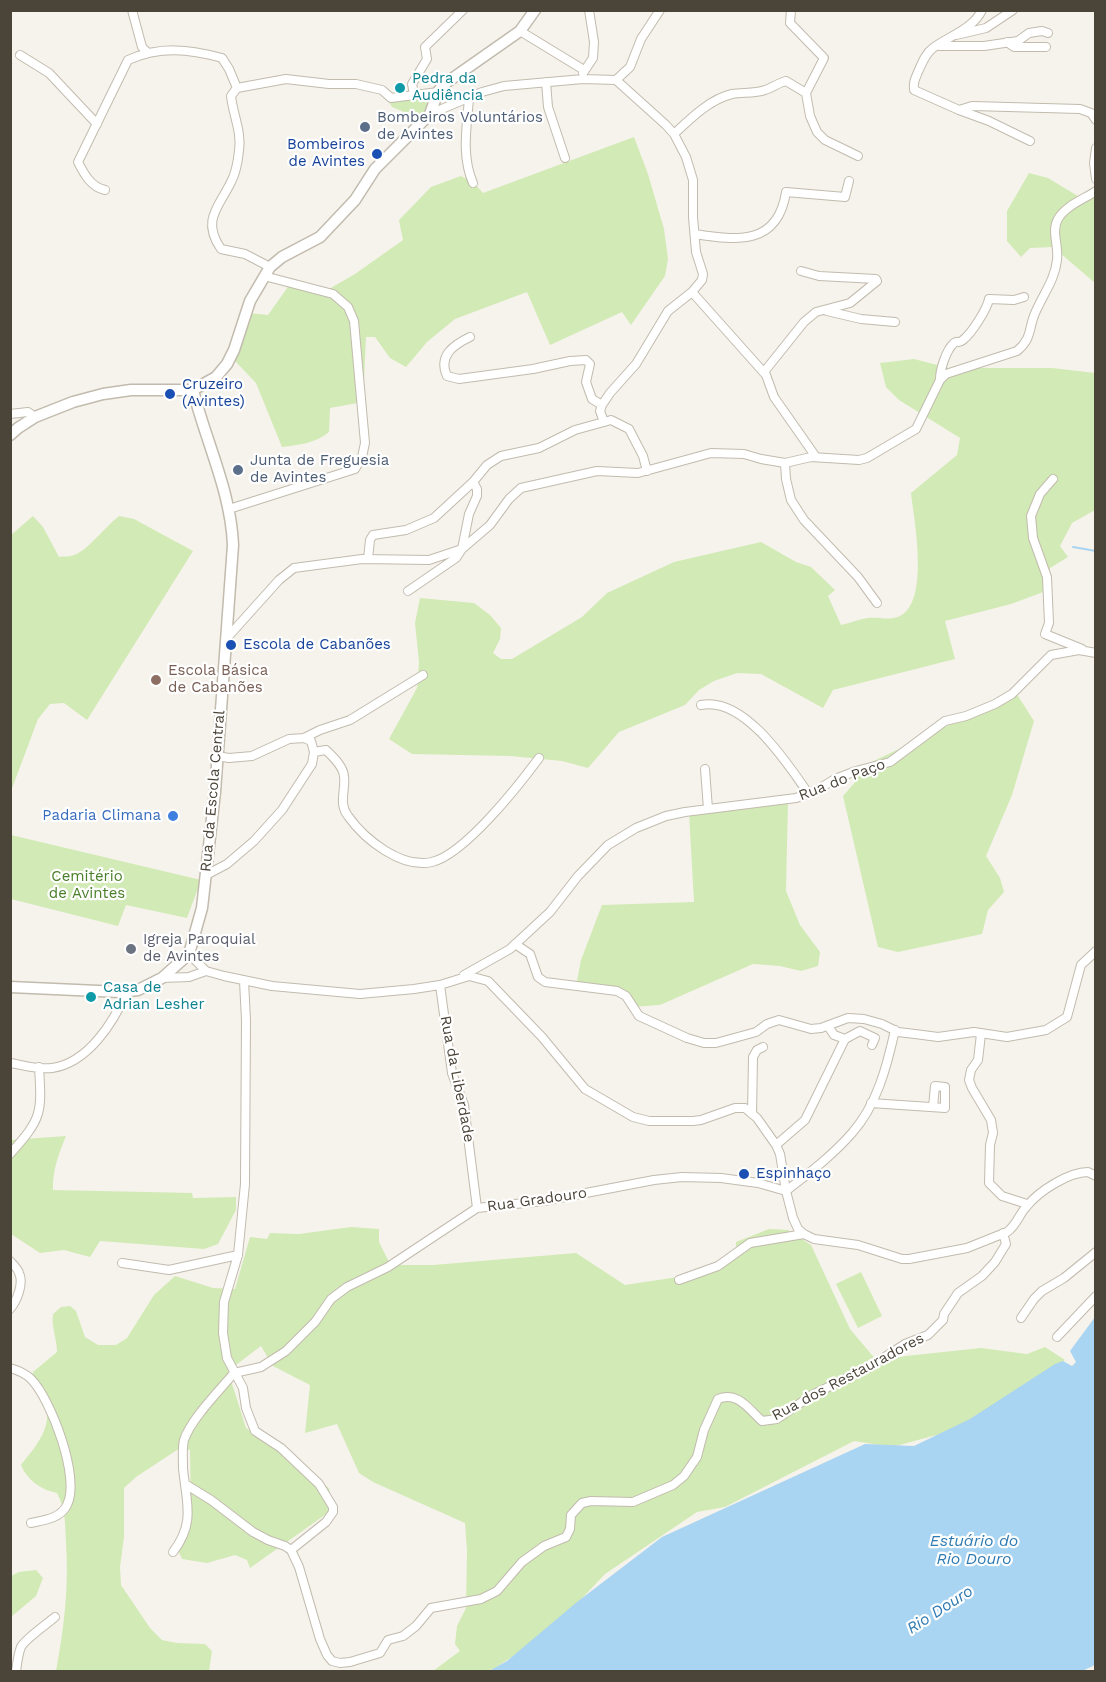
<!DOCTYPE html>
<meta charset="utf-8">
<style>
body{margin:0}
#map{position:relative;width:1106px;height:1682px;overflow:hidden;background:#f6f3ec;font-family:"Work Sans",sans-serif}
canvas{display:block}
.frame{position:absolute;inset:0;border:12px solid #4b4439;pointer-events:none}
</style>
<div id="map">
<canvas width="1106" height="1682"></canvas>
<div class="frame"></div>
</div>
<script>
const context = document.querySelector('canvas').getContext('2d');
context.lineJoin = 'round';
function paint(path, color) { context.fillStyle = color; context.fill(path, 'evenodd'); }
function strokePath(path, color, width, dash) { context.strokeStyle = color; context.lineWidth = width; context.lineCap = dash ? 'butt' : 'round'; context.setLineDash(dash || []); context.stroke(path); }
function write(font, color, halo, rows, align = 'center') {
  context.font = font + ' "Work Sans",sans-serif'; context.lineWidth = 4.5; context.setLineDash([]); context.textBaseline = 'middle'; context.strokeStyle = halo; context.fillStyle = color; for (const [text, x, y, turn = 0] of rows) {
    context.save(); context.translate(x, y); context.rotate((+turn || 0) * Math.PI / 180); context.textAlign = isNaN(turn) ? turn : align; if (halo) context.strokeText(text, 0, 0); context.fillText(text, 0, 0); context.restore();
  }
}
paint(new Path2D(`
 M429 96 431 101 422 117 419 118 392 107 386 97Z
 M634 137 648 174 664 229 668 259 665 276 631 325 622 312 550 345 527 292 455 319 427 342 406 367 390 358 375 337H366L363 402 330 408 329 432C316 443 299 445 282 447L256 383 234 360 249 313 268 315 290 284 329 289 355 274 403 240 399 220 431 187 461 176 474 183 483 193Z
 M1029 173 1048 178 1086 201 1095 194V283L1053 247 1030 248 1021 257 1007 241V211Z
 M914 359 949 368H1052L1095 373V510L1072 523 1060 546 1068 557 1050 568 1046 591 1011 604 945 621 955 659 833 690 823 708 761 674 737 673 714 681 699 690 685 705 619 732 588 768 562 761 510 756 412 754 389 739 417 688 419 662 415 623 420 598 474 603 490 615 501 628 500 639 493 653 501 659H512L582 617 607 593 674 562 761 542 796 562 811 567 835 590 828 596 841 625C850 623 859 619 868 618 879 617 890 621 900 616 930 601 914 520 911 493L957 455 960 438 899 400 886 387 880 363Z
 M33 516 43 527 59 557C64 556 70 557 74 555 86 552 107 525 119 516L134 519 193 551 87 720 64 703 50 704 38 719 11 791V535Z
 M1016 693 1034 721 1012 795 986 856 1000 878 1004 892 988 910 982 934 898 952 878 947 843 796 857 780V769Z
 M788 800 786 891 800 925 820 952 818 966 801 971 780 966 753 964 660 1005 631 1007 624 991 576 986 581 960 602 905 694 902 689 813Z
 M11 835 201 880 187 918 126 905 118 926 11 899Z
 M66 1136C59 1153 52 1171 53 1190L192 1193 193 1198 236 1197V1210L218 1244 204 1249 100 1241 90 1257 64 1250 40 1253 11 1234 10 1140Z
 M351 1227 379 1229V1242L389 1262 402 1265H433L576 1253 625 1285 678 1277 736 1254V1242L769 1229 788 1230 811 1245 850 1329 877 1361 906 1356 981 1348 1027 1354 1045 1347 1065 1360 951 1434 944 1433 892 1447 854 1441 725 1507 697 1512 605 1574 550 1632 495 1668 487 1671H433L460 1651 455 1644 457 1626 466 1608 467 1551 465 1523 373 1482 359 1473 337 1424 305 1433 310 1385 273 1366 261 1346 228 1371 246 1428 329 1488 332 1510 250 1568 247 1560 235 1555 207 1563 182 1559 177 1548 191 1510 190 1450 180 1448 136 1477 124 1488V1537L120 1567 121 1585 150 1628 162 1640 177 1643 205 1644 212 1651 209 1671H56C64 1628 69 1587 66 1543 65 1524 66 1510 57 1493 41 1490 27 1480 21 1465 35 1447 55 1426 44 1401 41 1394 35 1387 31 1381L33 1372 57 1352C57 1338 51 1327 53 1314L61 1307 70 1306 76 1311 85 1337 98 1345H116L127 1338 154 1295 175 1276 213 1288 235 1289 250 1237 267 1239 270 1233 299 1234Z
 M861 1272 882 1316 858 1328 836 1284Z
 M36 1570 43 1578 36 1596 11 1617V1576L19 1572Z`), '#d2eab5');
paint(new Path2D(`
 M1095 1317V1665L1080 1672 489 1671 507 1661 577 1602 662 1537 865 1444 914 1446 970 1419 1055 1364 1063 1361 1072 1366 1076 1362 1070 1351Z`), '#a9d4f2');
strokePath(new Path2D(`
 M1073 547 1096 551`), '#a9d4f2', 2);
const minor = new Path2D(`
 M132 10 142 47 147 52
 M791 10 790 23 824 58 806 93 810 116 817 132 825 140 858 156
 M982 10C973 29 949 36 933 48 925 54 922 63 918 72 915 79 913 83 914 90L959 110 989 121 1030 141
 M520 31 584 70
 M956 35 986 28 1013 10
 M1007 42 1014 47H1046
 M940 46H984L1018 41 1029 33 1042 31 1048 33
 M20 55 49 73 97 124
 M583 73 593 58 594 42 589 10
 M546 82 548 107 565 158
 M237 88 231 96C233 115 242 132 239 151 238 160 236 173 231 182 219 207 201 220 221 249L245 254 270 267
 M237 88 286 79 329 84H356L382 90 391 98 438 92
 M414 94 412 84 427 59 425 47 463 10
 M469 98C467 126 461 156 473 183
 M959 110 972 106 1080 109 1091 113 1096 120
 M430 114 482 92 504 86 583 79 616 80 630 67 641 39 660 10
 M674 134C690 119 710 99 732 94 742 92 754 94 765 90 772 88 778 83 786 81L806 93
 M1096 148 1094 163 1096 179
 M105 190C91 187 84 174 78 162L128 60C160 46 189 49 222 58L229 69 237 88
 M695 234C738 241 778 245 786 192L845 197 849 181
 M692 292 766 375 774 397 816 457
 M827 311 861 319 895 322
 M470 337C453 345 438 356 447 376L459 379 533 369 570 361 586 360 590 364 586 382 592 399 602 405
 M764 372 804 322 816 312 850 303 877 281 876 279 819 276 801 271
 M940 379C940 370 946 350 954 343 959 340 958 344 963 340 972 333 987 309 989 299L1014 300 1024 297
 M10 414 28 412 35 417
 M604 422 600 411 602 405 610 393 636 364 668 311 692 292 702 280 703 274 696 252 693 217V180L686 157 674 134 666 125 616 80
 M785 463 786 479 791 500 804 520 858 577 877 603
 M1053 479 1040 494 1031 516 1033 538 1047 577 1049 623 1045 634 1082 649
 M229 509 355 469 362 457 365 443 354 321 348 307 333 294 264 276
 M368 559 370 540 373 535 406 530 434 518 473 482 487 465 501 456 539 448 575 430 611 420 629 429 643 456 647 471
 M408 591 456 558 462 549 469 514 477 496V489L473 482
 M226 639 279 580 294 568 362 559 429 560 462 549 490 525 509 499 521 488 597 471 638 473 711 453 744 454 761 459 785 463 811 457 859 460 867 458 916 429 940 380 946 374 1017 351C1033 338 1028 327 1036 311 1044 293 1055 279 1057 260 1059 246 1051 231 1058 219 1065 206 1084 199 1096 191
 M701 705C744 696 787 763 808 793
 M314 752 326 750C333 757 343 766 344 776 346 790 338 803 348 816 365 840 402 869 432 862 465 854 519 785 539 758
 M217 756 229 758 252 756 289 739 304 738 320 730 350 720 423 675
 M705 769 708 809
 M206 875 227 864 254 841 282 810 312 764 314 752 311 741 304 738
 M515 944 530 954 538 977 545 982 617 991 626 996 639 1016 687 1038 704 1043H716L756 1032 767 1024 779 1020 811 1029 821 1028 848 1018 864 1019 882 1024 898 1032 915 1034 938 1037 974 1032 1007 1037 1046 1030 1067 1017 1081 965 1096 951
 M189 954 206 971 224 976 272 986 360 994 414 989 440 985 469 976 488 981 542 1037 585 1089 633 1117 649 1121H693L701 1120 735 1108H745L757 1118 776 1145 780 1154 786 1191 793 1218 798 1229 804 1234 814 1239 858 1245 902 1259H909L967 1248 1007 1232C1017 1225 1019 1214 1027 1206 1039 1191 1069 1172 1088 1172L1096 1176
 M464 975 510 949 550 912 578 876 608 845 636 828 666 816 685 812 796 798 817 790 835 779 856 771 890 762 945 721 966 716 995 704 1012 694 1051 655 1079 650 1096 653
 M162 978 189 977 206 971
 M244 981 246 1020 245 1184 238 1255 224 1302 223 1333 227 1358 243 1388 246 1408 255 1431 281 1448 319 1484 333 1507V1512L326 1522 291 1550
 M440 985 452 1073 464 1105 477 1208
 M828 1026 834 1035 845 1039
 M981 1034 978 1060 971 1070 969 1080 972 1088 991 1120 993 1133 990 1145 989 1183 1002 1196 1027 1204
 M10 1063C23 1065 39 1070 52 1068 88 1063 114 1022 127 991
 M871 1103 945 1108V1087L935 1086 933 1107
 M752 1114 753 1057 757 1050 763 1047
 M776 1145 805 1120 845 1039 860 1031 875 1038 872 1045
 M10 1154C42 1118 42 1114 39 1067
 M786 1191C809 1173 833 1155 852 1133 877 1105 887 1066 895 1030
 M10 1261C13 1264 18 1269 19 1273 24 1283 17 1301 10 1309
 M122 1263 169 1270 238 1255
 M679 1280 718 1266 750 1243 804 1234
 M1021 1318 1034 1299 1042 1291 1064 1278 1096 1252
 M1057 1337 1096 1296
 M10 1368C17 1370 26 1374 31 1379 51 1399 81 1479 67 1505 61 1518 45 1520 31 1523
 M234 1373 261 1367 286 1351 315 1322 331 1299 347 1287 388 1267 477 1208 544 1201 654 1180 682 1177 721 1178 758 1183 786 1191
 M185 1484 211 1500 253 1532 268 1540 285 1546 291 1550 299 1567 320 1639 327 1655 332 1661 340 1663 350 1662 380 1653 388 1640 403 1636 416 1626 431 1608 481 1599 497 1591 522 1562 544 1546 566 1537 570 1529 571 1515 582 1503 591 1501 633 1502 673 1485 684 1476 697 1457 704 1430 718 1399C737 1391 748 1408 762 1421L777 1419 812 1395 869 1367 905 1344 928 1335 943 1320 944 1314 958 1293 982 1276 995 1262 1006 1244 1003 1233
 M173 1552C196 1522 186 1502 183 1468 183 1459 182 1448 184 1440 191 1419 219 1391 234 1373
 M16 1672C17 1664 18 1654 21 1647 25 1639 47 1624 55 1617`);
const tertiary = new Path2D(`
 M10 435 18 428 35 417 73 402 103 394 131 390H193L216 377 227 364 234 350 250 301 270 267 282 257 320 237 355 200 375 169 430 114 438 92 443 85 520 31 535 10
 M10 987 120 992 138 990 162 978 189 954 202 908 215 792 233 545C231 492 206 442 193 390`);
strokePath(minor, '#c2bbae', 10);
strokePath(tertiary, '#c2bbae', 13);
strokePath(minor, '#fff', 8);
strokePath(tertiary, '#fff', 10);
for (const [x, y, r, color] of [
 [400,88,6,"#0f9aa8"],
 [365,127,6,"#5c6f8a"],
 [377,154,6,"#1a4fb4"],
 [170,394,6,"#1a4fb4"],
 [238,470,6,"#5c6f8a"],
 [231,645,6,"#1a4fb4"],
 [156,680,6,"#8d6e63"],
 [173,816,6,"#3f7fe0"],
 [131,949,6,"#6b7280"],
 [91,997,6,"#0f9aa8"],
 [744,1174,6,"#1a4fb4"]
]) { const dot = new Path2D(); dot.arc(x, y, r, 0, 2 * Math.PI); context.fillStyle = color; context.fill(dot); strokePath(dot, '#fff', 2); }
write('15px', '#0d838f', '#fff', [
 ["Pedra da",412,79],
 ["Audiência",412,96],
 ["Casa de",103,988],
 ["Adrian Lesher",103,1005]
], 'left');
write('15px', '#4e5e75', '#fff', [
 ["Bombeiros Voluntários",377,118],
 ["de Avintes",377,135],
 ["Junta de Freguesia",250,461],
 ["de Avintes",250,478]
], 'left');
write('15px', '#164399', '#fff', [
 ["Bombeiros",365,145,"right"],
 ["de Avintes",365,162,"right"],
 ["Cruzeiro",182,385],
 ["(Avintes)",182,402],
 ["Escola de Cabanões",243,645],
 ["Espinhaço",756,1174]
], 'left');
write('15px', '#785e54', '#fff', [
 ["Escola Básica",168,671],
 ["de Cabanões",168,688]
], 'left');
write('15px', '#4b4439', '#fff', [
 ["Rua do Paço",842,780,-21],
 ["Rua da Escola Central",213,791,-85],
 ["Rua da Liberdade",457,1079,79],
 ["Rua Gradouro",537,1200,-8],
 ["Rua dos Restauradores",848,1377,-28]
]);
write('15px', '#366cbe', '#fff', [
 ["Padaria Climana",161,816]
], 'right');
write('15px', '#4a7f2a', '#fff', [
 ["Cemitério",87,877],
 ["de Avintes",87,894]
]);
write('15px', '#5b616d', '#fff', [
 ["Igreja Paroquial",143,940],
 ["de Avintes",143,957]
], 'left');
write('italic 16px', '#2e7ab2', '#fff', [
 ["Estuário do",974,1541],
 ["Rio Douro",974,1559],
 ["Rio Douro",940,1610,-33]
]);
</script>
